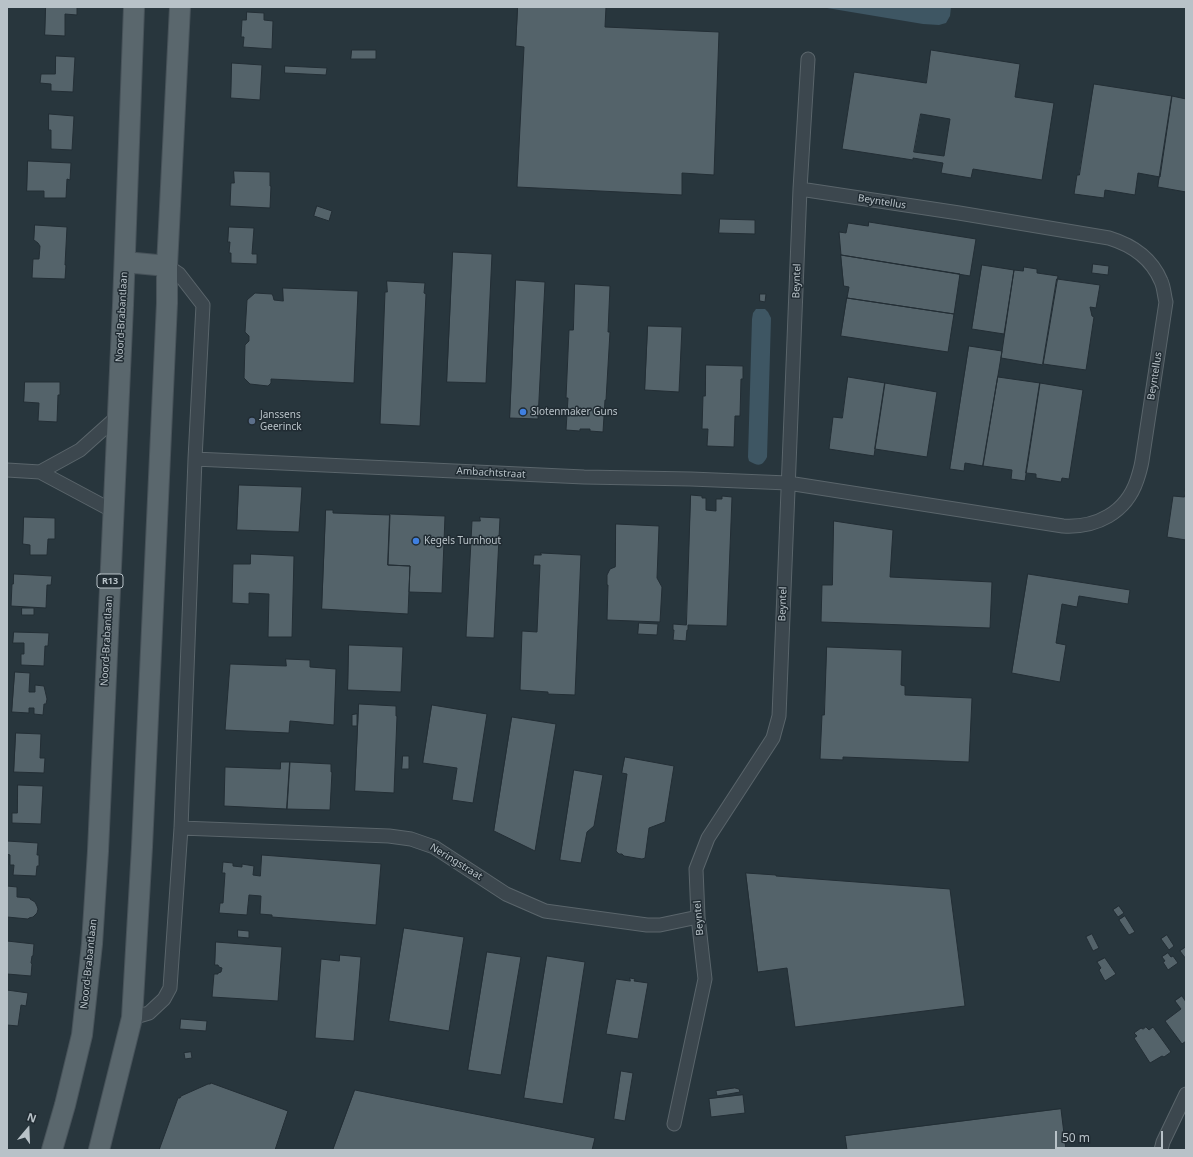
<!DOCTYPE html>
<style>
body{margin:0}
#map{position:relative;width:1193px;height:1157px;overflow:hidden;background:#28363d;font-family:"Noto Sans",sans-serif}
canvas{display:block}
.frame{position:absolute;inset:0;border:8px solid #b8c2c8;pointer-events:none}
.north{position:absolute;left:8px;top:1109px;width:40px;height:40px;-webkit-text-stroke:3px #212c33;paint-order:stroke;rotate:19deg;font-size:11px;font-weight:700;line-height:16px;text-align:center;color:#b8c2c8}
.north::after{content:'';display:block;margin:auto;width:14px;height:18px;background:#b8c2c8;clip-path:polygon(50% 0,100% 100%,50% 72%,0 100%)}
.scale{position:absolute;left:1055px;top:1131px;width:108px;height:18px;box-sizing:border-box;border:2px solid #b8c2c8;border-top:0;padding-left:5px;font-size:12px;line-height:14px;white-space:nowrap;color:#b8c2c8;-webkit-text-stroke:3px #212c33;paint-order:stroke}
</style>
<div id="map">
<canvas width="1193" height="1157"></canvas>
<div class="frame"></div>
<div class="north">N</div>
<div class="scale">50 m</div>
</div>
<script>
const context = document.querySelector('canvas').getContext('2d');
context.lineJoin = 'round';
function paint(path, color) { context.fillStyle = color; context.fill(path, 'evenodd'); }
function strokePath(path, color, width, dash) { context.strokeStyle = color; context.lineWidth = width; context.lineCap = dash ? 'butt' : 'round'; context.setLineDash(dash || []); context.stroke(path); }
function write(font, color, halo, rows, align = 'center') {
  context.font = font + ' "Noto Sans",sans-serif'; context.lineWidth = 3; context.setLineDash([]); context.textBaseline = 'middle'; context.strokeStyle = halo; context.fillStyle = color; for (const [text, x, y, turn = 0] of rows) {
    context.save(); context.translate(x, y); context.rotate((+turn || 0) * Math.PI / 180); context.textAlign = isNaN(turn) ? turn : align; if (halo) context.strokeText(text, 0, 0); context.fillText(text, 0, 0); context.restore();
  }
}
paint(new Path2D(`
 M821 7H951L950 16 946 23 939 25 923 24Z
 M756 309H765L768 312 771 318 767 457C762 467 758 466 749 461L748 457 752 319 753 313Z`), '#3e5663');
const building = new Path2D(`
 M46 7H77V15L65 14V36L45 35Z
 M518 7H606L605 27 719 32 714 175 682 173V195L517 187 524 47 516 46Z
 M247 12 264 13V20L273 21 272 49 243 47 244 37H241L242 20H246Z
 M352 50H376V59H351Z
 M931 50 1020 64 1015 97 1054 103 1042 180 973 169 971 178 941 173 943 163 913 158V160L842 149 854 72 926 83ZM921 114 950 119 944 156 914 152Z
 M56 56 75 57 73 92 51 91V84L40 83 41 74H55Z
 M232 63 262 65 260 100 231 98Z
 M285 66 327 68 326 75 285 73Z
 M1094 84 1172 96 1160 177 1138 173 1135 195 1105 190 1104 198 1074 194 1077 175H1079Z
 M1172 96 1186 99V192L1158 187Z
 M49 114 74 116 72 150 51 149V130H49Z
 M28 161 71 163 70 180 67 179 66 198H44V191H27Z
 M234 171 270 172V186H271L270 208 230 206 231 183H234Z
 M317 206 332 211 329 221 314 216Z
 M720 219 755 220V234L719 233Z
 M869 222 976 239 970 276 841 255 839 232 846 233 848 223 868 226Z
 M35 225 67 227 65 265H66L65 279 32 278 33 259H39L40 246 38 243 34 240Z
 M229 227 254 228 252 254H257V264L231 263V253H229L230 242H228Z
 M453 252 492 254 486 383 447 382Z
 M841 255 960 274 954 314 847 298 849 287 844 286Z
 M1093 264 1109 266 1108 275 1092 273Z
 M982 265 1014 270 1004 334 972 329Z
 M1024 267 1037 269V273L1058 276 1043 365 1001 358 1014 270 1023 271Z
 M1057 279 1100 285 1096 308 1090 307 1092 316 1094 317 1086 370 1043 364Z
 M516 280 545 282 538 419 510 418Z
 M387 281 425 283 424 293 426 294 420 426 380 424 385 292H387Z
 M575 284 610 286 608 332H610L606 400H605L603 432 590 431V429H580V431L566 430 568 398H566L569 330H573Z
 M283 288 358 291 354 383 271 379V383L268 386 250 384 244 378 245 345 249 341V336L245 332 247 300 255 293 272 294 273 296 274 300 283 301Z
 M760 294H766L765 302 760 301Z
 M847 298 954 314 948 352 841 336Z
 M648 326 682 327 679 392 645 390Z
 M969 346 1002 351 983 466 965 463 964 471 950 469Z
 M706 365 743 366V379H741L740 416H735L734 447 707 446 708 429H702L703 396H705Z
 M848 377 885 383 874 456 829 449 833 417 842 418Z
 M998 377 1040 383 1025 481 1011 479 1012 470 983 466Z
 M25 382H60V395H58L57 422 38 421 39 403 24 402Z
 M885 383 937 392 927 457 875 449Z
 M1040 383 1083 390 1069 479 1062 478 1061 482 1036 478V474L1026 473Z
 M1186 484V540L1167 537 1173 496 1184 497Z
 M239 485 302 487 299 532 237 530Z
 M691 495 702 496V498H706V510L716 511V499H722V496L732 497 727 626 688 625V630H687L686 641 673 640 674 630H673V624L686 625Z
 M326 510H333V513L390 515 388 565 410 566 408 614 322 609Z
 M390 514 445 516 442 593 409 592 410 566 388 565Z
 M24 517 55 518V539H48L47 555H30V545L23 544Z
 M480 517 500 518 494 638 466 637 472 521H480Z
 M834 521 893 530 890 577 992 582 990 628 821 622 822 585H832Z
 M616 524 659 526 657 578 662 587 660 622 607 620 608 585H607V575L610 569 615 567Z
 M541 553 581 555 575 695 548 694V692L520 690 522 631 537 632 540 565H533L534 555H541Z
 M251 554 294 556 292 637H268L269 594 249 593V604L232 603 233 564H250Z
 M14 574 52 576 51 585H47L46 608 11 606 12 584H13Z
 M1028 574 1130 590 1128 604 1079 596 1077 607 1062 604 1056 643 1066 645 1060 682 1012 673Z
 M22 608H34V615H22Z
 M639 623 658 624 657 635 638 634Z
 M14 632 49 633 48 646H45L44 666 21 665V654H24V643H13Z
 M349 645 403 647 401 692 348 690Z
 M827 647 902 650 901 685 905 686V695L972 698 969 762 843 757V760L820 759 822 715H824Z
 M286 659 310 660V667L336 669 334 725 290 721 289 733 225 730 230 664 286 666Z
 M15 672 30 673 29 692H35V685L44 686 47 699 46 704H44L43 715 34 714V708H29V713L12 712Z
 M359 704 396 706V716H397L394 793 355 791Z
 M432 705 487 714 473 803 452 800 457 768 423 763Z
 M357 714V726H352V715Z
 M512 717 556 724 535 851 494 831Z
 M16 733 41 734 40 758H45L44 773 14 772Z
 M403 756H409V769H402Z
 M625 757 674 766 665 822 649 828 645 858 642 859 624 856 622 854H619L616 851 627 774 622 773Z
 M281 762H290L287 809 224 806 225 767 280 769Z
 M290 762 331 764V772H332L330 810 287 809Z
 M574 770 603 775 594 826 587 832 581 863 560 860Z
 M18 785 43 786 41 824 12 823V813H17Z
 M7 841 38 843 37 855H39V866H37L36 876 13 875 14 865H10V855L7 854Z
 M262 855 381 864 376 925 272 917V915L260 914 261 896 249 895 247 915 219 913 220 903H223L225 873H222L223 862 233 863V866L242 867V864L254 866 253 875 260 876Z
 M746 873 776 875V876L950 889 965 1006 795 1027 787 968 758 972Z
 M7 886 17 887V897L30 898V899L35 902 37 906 38 909 37 913 33 917 29 918 28 919 7 917Z
 M1119 906 1124 913 1118 917 1113 910Z
 M1125 916 1135 932 1129 935 1119 920Z
 M404 928 464 937 449 1031 389 1021Z
 M238 930 249 931V938L238 937Z
 M1092 934 1099 948 1093 951 1086 937Z
 M1167 935 1174 946 1169 950 1161 939Z
 M7 941 34 944 33 956H32L31 963 32 964 31 976 7 974Z
 M216 942 282 947 278 1001 212 997 214 974H218V973L221 972 222 968 219 967 218 965H215Z
 M1186 947V959L1180 951Z
 M487 952 521 957 501 1075 468 1070Z
 M1168 953 1171 957 1173 956 1178 963 1168 970 1163 962 1165 961 1162 957Z
 M340 955 361 957 354 1041 315 1038 321 959 339 961Z
 M547 956 585 962 563 1104 524 1098Z
 M1105 958 1116 974 1105 981 1099 970 1101 968 1097 962Z
 M630 978 635 979 634 981 648 983 638 1039 606 1034 616 979 630 981Z
 M7 990 28 993 26 1006 21 1005 18 1026 7 1025Z
 M1182 996 1186 1002V1041L1182 1044 1165 1021 1181 1009 1175 1001Z
 M181 1019 207 1021 206 1031 180 1029Z
 M1146 1027 1149 1030 1153 1027 1171 1052 1164 1057 1162 1056 1150 1063 1134 1038 1137 1036 1134 1033 1141 1028 1143 1029Z
 M191 1052 192 1058 185 1059 184 1053Z
 M621 1071 633 1073 625 1121 614 1119Z
 M211 1083 288 1111 275 1150H159L178 1098H180L181 1096 208 1084H210Z
 M735 1088 739 1089 740 1092 717 1096 716 1091Z
 M355 1090 595 1138 592 1150H333Z
 M743 1095 745 1113 711 1117 709 1099Z
 M1061 1109 1066 1150H847L845 1136Z`);
paint(building, '#54636a');
strokePath(building, '#232e35', 1);
const minor = new Path2D(`
 M195 459 584 477 691 479 788 483 1063 526C1096 528 1126 513 1137 480 1139 474 1141 467 1142 461L1166 302C1164 295 1164 287 1161 281 1151 257 1132 245 1109 238L959 213 800 189
 M7 470 40 472 113 511
 M40 472 80 450 118 416
 M181 828 389 836 411 839 434 847 506 894 545 911 647 925H660L698 917
 M132 1018 149 1013 164 999 170 988 181 828 195 459 203 305 179 274 167 266
 M674 1124 705 979 698 917 696 869 708 838 773 738 779 716 800 189 808 59
 M1161 1150 1163 1142 1186 1094`);
const primary = new Path2D(`
 M125 262 167 266
 M52 1150 65 1105 82 1035 92 944 98 851 123 305 134 7
 M99 1150 132 1018 142 847 167 303V266L180 7`);
strokePath(minor, '#5a656b', 15);
strokePath(primary, '#48535a', 22);
strokePath(minor, '#3c474e', 13);
strokePath(primary, '#5a676d', 20);
for (const [x, y, r, color] of [
 [523,412,4,"#3f7fe0"],
 [252,421,4,"#5c6f8a"],
 [416,541,4,"#3f7fe0"]
]) { const dot = new Path2D(); dot.arc(x, y, r, 0, 2 * Math.PI); context.fillStyle = color; context.fill(dot); strokePath(dot, '#212c33', 1.5); }
for (const [x, y, w] of [
 [110,581,26]
]) { const box = new Path2D(); box.roundRect(x - w / 2, y - 7, w, 14, 3); context.fillStyle = '#212c33'; context.fill(box); strokePath(box, '#b8c2c8', 1); }
write('bold 9px', '#b8c2c8', null, [
 ["R13",110,581]
]);
write('10px', '#b8c2c8', '#212c33', [
 ["Beyntellus",882,202,9],
 ["Beyntel",797,281,-88],
 ["Noord-Brabantlaan",122,317,-87],
 ["Beyntellus",1155,376,-81],
 ["Ambachtstraat",491,473,3],
 ["Beyntel",783,604,-88],
 ["Noord-Brabantlaan",107,641,-87],
 ["Neringstraat",456,862,32],
 ["Beyntel",699,918,-95],
 ["Noord-Brabantlaan",89,964,-84]
]);
write('10px', '#b8c2c8', '#212c33', [
 ["Slotenmaker Guns",531,412],
 ["Janssens",260,415],
 ["Geerinck",260,427],
 ["Kegels Turnhout",424,541]
], 'left');
</script>
